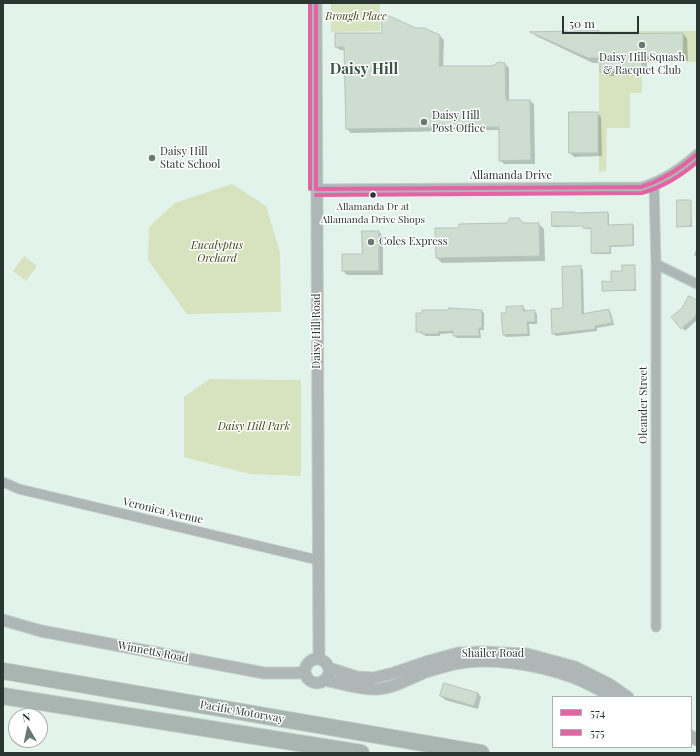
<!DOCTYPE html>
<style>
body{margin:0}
#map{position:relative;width:700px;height:756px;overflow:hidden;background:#e1f3eb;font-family:"Playfair Display",serif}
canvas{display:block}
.frame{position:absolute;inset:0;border:4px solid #293631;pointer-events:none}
.legend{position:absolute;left:552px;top:696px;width:140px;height:52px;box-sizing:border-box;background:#fff;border:1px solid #a9afad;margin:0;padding:5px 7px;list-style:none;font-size:12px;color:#293631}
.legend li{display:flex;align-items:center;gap:8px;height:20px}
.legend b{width:20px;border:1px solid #a9afad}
.north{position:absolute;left:8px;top:708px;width:40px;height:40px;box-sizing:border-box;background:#fff;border:1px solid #a9afad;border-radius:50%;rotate:351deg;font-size:11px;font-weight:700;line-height:16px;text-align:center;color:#293631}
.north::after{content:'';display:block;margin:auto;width:14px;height:18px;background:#697872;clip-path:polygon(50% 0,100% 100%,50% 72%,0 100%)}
.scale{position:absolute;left:562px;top:16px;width:77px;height:18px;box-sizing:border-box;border:2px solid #293631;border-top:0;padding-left:5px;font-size:12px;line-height:14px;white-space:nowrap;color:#293631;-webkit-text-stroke:3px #fff;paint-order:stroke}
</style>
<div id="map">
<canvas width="700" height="756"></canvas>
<div class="frame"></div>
<ul class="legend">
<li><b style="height:5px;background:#e463a4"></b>574</li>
<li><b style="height:5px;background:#e463a4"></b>575</li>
</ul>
<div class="north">N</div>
<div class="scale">50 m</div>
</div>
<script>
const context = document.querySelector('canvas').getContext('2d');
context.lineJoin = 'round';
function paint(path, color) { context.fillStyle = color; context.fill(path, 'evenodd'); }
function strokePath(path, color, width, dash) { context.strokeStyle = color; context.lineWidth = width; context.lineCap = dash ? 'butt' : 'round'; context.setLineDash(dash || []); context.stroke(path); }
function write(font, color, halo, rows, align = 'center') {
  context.font = font + ' "Playfair Display",serif'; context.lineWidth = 3; context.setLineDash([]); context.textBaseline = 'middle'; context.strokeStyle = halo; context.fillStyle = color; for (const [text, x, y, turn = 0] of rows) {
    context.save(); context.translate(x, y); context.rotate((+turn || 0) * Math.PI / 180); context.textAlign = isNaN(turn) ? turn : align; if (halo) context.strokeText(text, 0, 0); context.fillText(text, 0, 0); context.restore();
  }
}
paint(new Path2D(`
 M331 3H380V31L331 32Z
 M599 31H697V62L642 63V93H630V128H607L606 171 599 172Z
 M232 184 266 206 280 253 281 312 187 314 148 260 149 227 175 203Z
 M24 256 37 266 26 281 13 271Z
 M210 379 301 380V476L250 474 184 457V397Z`), '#d6e3be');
paint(new Path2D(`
 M415 29 440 36 444 40 443 67H492L505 64 509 68V101H530L534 104 535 164H504L500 160V130L351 133 347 129 346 50H340L336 47 383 34Z
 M599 32 601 35 683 34 687 38 688 61 647 62V75L606 76 601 71V63H593L536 36 533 33Z
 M597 113 601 117 602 156 574 157 570 153Z
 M691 201 692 227H679L678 226Z
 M575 213 576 214 607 213 609 214V226L632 225 634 226V246L611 247V254H593L592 253V229H585L584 226 554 227 553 226Z
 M523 224H539L544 229 545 261 442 263 436 257Z
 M379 232 383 236V275H347L343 271 363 255Z
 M697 248V257L694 255Z
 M635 266 636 291 603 290 623 272Z
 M581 267 583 270 584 314 609 310 611 313 614 325 597 328V331L556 336 553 333Z
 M697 301V320L685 331 673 317Z
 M522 307 525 309V312L534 311 537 314V324H529L530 336 506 337 504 335Z
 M481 311 484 313V330H480L481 338H457L454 335V333L440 334V336H426L417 331Z
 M478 693 481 697 478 709 445 700 441 696Z`), '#0003');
const building = new Path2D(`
 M389 16 416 28H424L440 35 439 66H492L499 62 505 63 506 100H530L531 160 499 161V127L346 129 344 47H335V33H382L381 17Z
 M599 31V34L683 33V57H642V70L600 72V58H588L530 32Z
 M569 112H598V153H569Z
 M677 200H691V226L677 227Z
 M552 212H575V213L608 212V225L633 224V245L610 246V253H591V228H583V226H552Z
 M510 218H519L523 223H539L540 256 436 258 435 228H459V224L507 223Z
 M362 231H379V271H342V254H362Z
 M622 265H635V290L602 291V281L611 282V271H622Z
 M581 266 582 314 609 309 612 323 595 326V329L552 334 551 309 563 308 562 267Z
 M689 296 697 300V313L694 318 681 329 671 317 682 308Z
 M523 306V311L535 310V322H527L528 334 503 335 501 313H506V307Z
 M449 308 482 310V328H479V336H453V331L438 332V334H422V332H416V313H422V310H449Z
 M444 683 478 693 474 706 440 696Z`);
paint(building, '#cdddd0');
strokePath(building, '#b7c3bb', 1);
const minor = new Path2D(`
 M654 184 656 264V627
 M316 189 641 187C663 181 680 169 697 154
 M656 264 697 284
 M3 482 19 489 318 560`);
const tertiary = new Path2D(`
 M316 3 319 659
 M3 620 41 631 264 673H298L305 671
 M305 671a12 12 0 1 1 24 0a12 12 0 1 1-24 0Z
 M329 668 357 677 373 678 394 673 429 661 458 653 482 652 527 654 575 667 609 684 628 697
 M324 680C342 683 359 690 378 689 395 688 410 678 426 672 436 669 446 666 455 664 490 656 539 665 572 677 586 682 599 690 613 697
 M691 736 697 740`);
const motorway = new Path2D(`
 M3 671 481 753
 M3 696 361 753`);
strokePath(minor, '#c2cfca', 11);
strokePath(tertiary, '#c2cfca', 13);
strokePath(motorway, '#c2cfca', 18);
strokePath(minor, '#aeb7b5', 9);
strokePath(tertiary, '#aeb7b5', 11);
strokePath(motorway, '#a8b5b1', 16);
strokePath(new Path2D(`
 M316 3V189
 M316 189 641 187C663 180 680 169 697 154`), '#e463a4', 4);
strokePath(new Path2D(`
 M310 3V189
 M316 195 642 193C663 187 681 176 697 162`), '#e463a4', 4);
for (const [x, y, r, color] of [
 [642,45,4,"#697872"],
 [424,122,4,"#697872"],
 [152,158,4,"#697872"],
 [373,195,3.5,"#293631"],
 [371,242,4,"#697872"]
]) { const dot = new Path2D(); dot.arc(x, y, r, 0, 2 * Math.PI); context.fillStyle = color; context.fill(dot); strokePath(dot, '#fff', 1.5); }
write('10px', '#293631', '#fff', [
 ["Allamanda Dr at",373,207],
 ["Allamanda Drive Shops",373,220]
]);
write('italic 11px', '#414616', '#fff', [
 ["Brough Place",356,17],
 ["Eucalyptus",217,246],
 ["Orchard",217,259],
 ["Daisy Hill Park",254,427]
]);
write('11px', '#293631', '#fff', [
 ["Daisy Hill Squash",642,58,"center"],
 ["& Racquet Club",642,71,"center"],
 ["Daisy Hill",432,116],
 ["Post Office",432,129],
 ["Daisy Hill",160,152],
 ["State School",160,165],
 ["Coles Express",379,242]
], 'left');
write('11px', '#293631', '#fff', [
 ["Allamanda Drive",511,176],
 ["Daisy Hill Road",317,331,-90],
 ["Oleander Street",644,405,-90],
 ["Veronica Avenue",163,511,13],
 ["Winnetts Road",153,652,11],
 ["Shailer Road",493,654],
 ["Pacific Motorway",242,712,10]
]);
write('bold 15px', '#39554a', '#fff', [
 ["Daisy Hill",364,69]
]);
</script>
